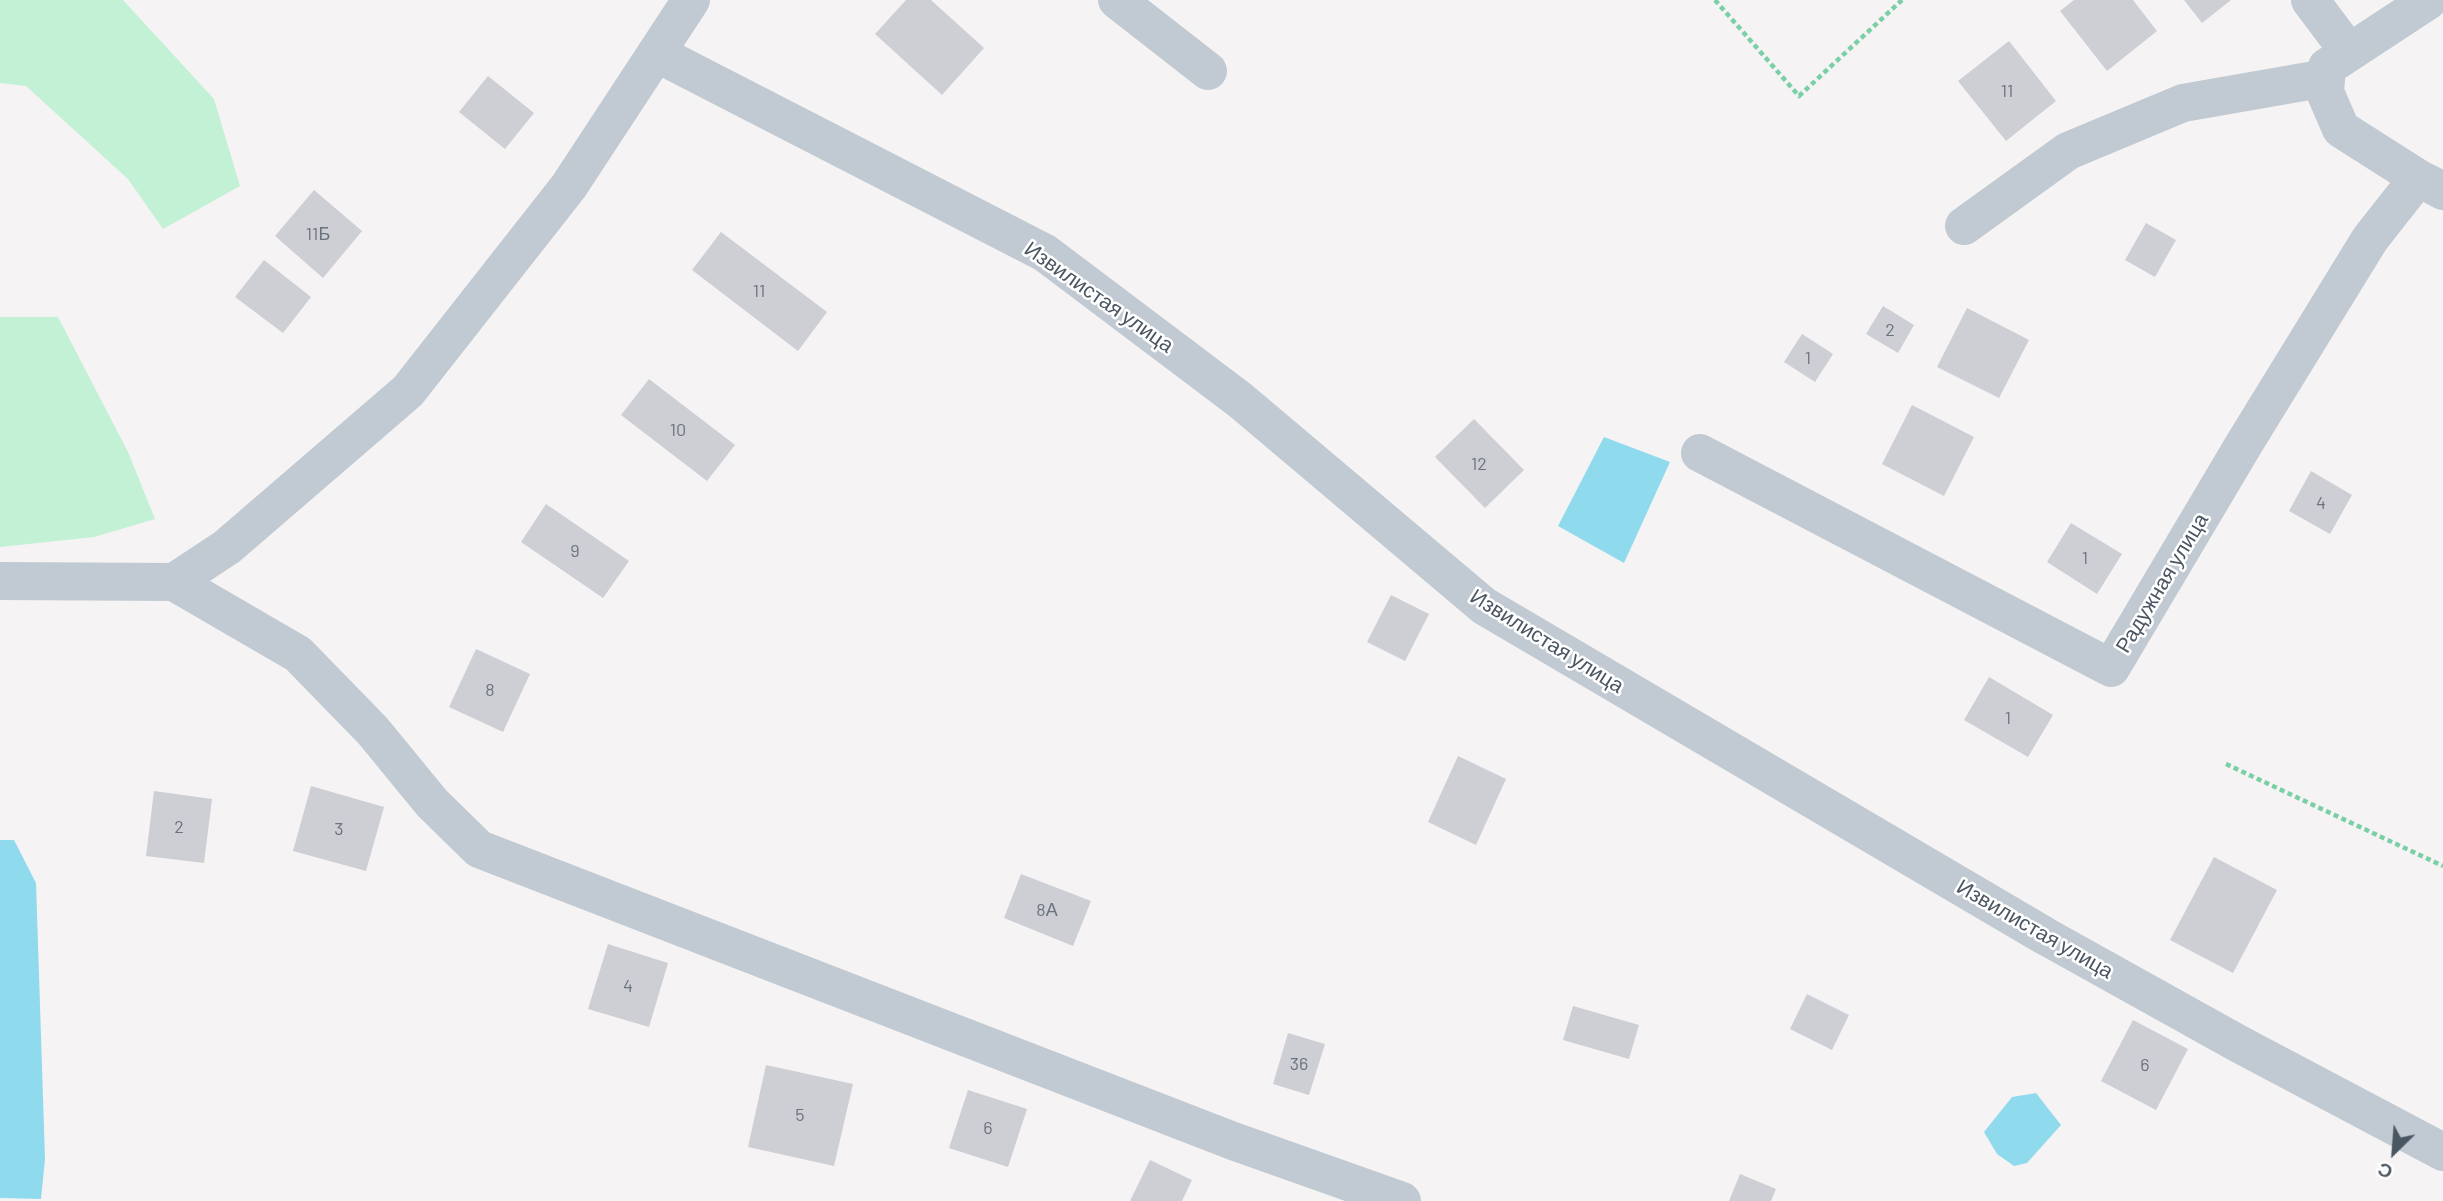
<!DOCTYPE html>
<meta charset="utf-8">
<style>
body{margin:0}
#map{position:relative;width:2443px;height:1201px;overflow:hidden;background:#f5f3f3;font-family:Barlow,sans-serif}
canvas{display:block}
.north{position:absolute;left:2359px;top:1117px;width:70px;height:70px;-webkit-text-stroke:5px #fff;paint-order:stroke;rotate:205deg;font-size:19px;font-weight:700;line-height:28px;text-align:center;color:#4a5661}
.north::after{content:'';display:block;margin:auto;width:24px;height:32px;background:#4a5661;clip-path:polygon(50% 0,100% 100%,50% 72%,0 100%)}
</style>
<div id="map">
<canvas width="2443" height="1201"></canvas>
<div class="north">С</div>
</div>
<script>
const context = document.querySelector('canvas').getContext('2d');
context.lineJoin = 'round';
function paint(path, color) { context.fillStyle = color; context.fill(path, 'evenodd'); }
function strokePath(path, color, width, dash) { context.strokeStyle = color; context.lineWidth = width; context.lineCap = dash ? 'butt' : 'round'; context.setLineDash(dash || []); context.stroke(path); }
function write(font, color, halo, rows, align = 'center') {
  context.font = font + ' Barlow,sans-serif'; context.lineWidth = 5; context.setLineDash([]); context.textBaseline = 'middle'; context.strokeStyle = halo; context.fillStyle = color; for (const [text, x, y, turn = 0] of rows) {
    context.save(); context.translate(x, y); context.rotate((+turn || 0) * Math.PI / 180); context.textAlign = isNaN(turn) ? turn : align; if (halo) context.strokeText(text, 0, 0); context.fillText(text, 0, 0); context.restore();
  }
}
paint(new Path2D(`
 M0 0H123L214 99 240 186 163 229 128 179 26 86 0 83Z
 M0 317H58L128 452 155 519 94 537 0 547Z`), '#c3f1d5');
paint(new Path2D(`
 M1604 437 1670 462 1624 563 1558 526Z
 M0 840H14L36 883 45 1159 41 1199 0 1198Z
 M2036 1093 2061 1125 2027 1163 2014 1166 1997 1154 1984 1132 2012 1097Z`), '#90daee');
paint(new Path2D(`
 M906 0H931L984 48 942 95 875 34Z
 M2074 0H2133L2157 31 2107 71 2060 11Z
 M2184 0H2231L2202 23Z
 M2009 41 2056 101 2006 141 1958 81Z
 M488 76 534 113 505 149 459 112Z
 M314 190 362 231 323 278 275 236Z
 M2146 223 2176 240 2155 277 2125 260Z
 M721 232 827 312 798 351 692 270Z
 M264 260 311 297 283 333 235 297Z
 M1883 306 1914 325 1898 353 1866 334Z
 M1967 308 2029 340 1999 398 1937 367Z
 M1802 334 1833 354 1815 382 1784 362Z
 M649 379 735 445 707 481 621 415Z
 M1912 405 1974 437 1944 496 1882 464Z
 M1474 419 1524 470 1485 508 1435 457Z
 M2311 471 2352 495 2330 534 2289 511Z
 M546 504 629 561 603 598 521 542Z
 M2071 523 2122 554 2097 594 2047 562Z
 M1391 595 1429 614 1405 661 1367 642Z
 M476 649 530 674 503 732 449 707Z
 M1989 677 2053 715 2028 757 1964 720Z
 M1458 756 1506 779 1476 845 1428 822Z
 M311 786 384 807 366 871 293 851Z
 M154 791 212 799 204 863 146 856Z
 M2214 857 2277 890 2233 973 2170 940Z
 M1021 874 1091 901 1073 946 1004 918Z
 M608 944 668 963 649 1027 588 1009Z
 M1807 994 1849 1015 1832 1050 1790 1029Z
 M1573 1006 1639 1025 1629 1059 1563 1040Z
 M2133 1020 2188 1049 2156 1110 2101 1081Z
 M1288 1033 1325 1044 1309 1095 1273 1084Z
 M766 1065 853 1084 834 1166 748 1147Z
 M968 1090 1027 1109 1008 1167 949 1148Z
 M1150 1160 1192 1180 1182 1201H1130Z
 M1740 1174 1776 1189 1771 1201H1729Z`), '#cdcfd5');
strokePath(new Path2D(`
 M1715 0 1799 96 1902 0
 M2226 764 2443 866`), '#7ad0a6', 4.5, [5, 3.5]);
strokePath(new Path2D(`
 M1117 0 1208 71
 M2310 0 2349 52
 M2429 0 2327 67 2325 92 2341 129 2418 178 2443 191
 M656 53 1045 253 1240 400 1484 606 2045 936 2239 1044 2443 1152
 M1964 226 2068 151 2183 103 2326 78
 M1700 453 2111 668 2244 444 2370 239 2418 178
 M0 581 174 582 227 547 408 391 569 186 691 0
 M174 582 298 654 373 731 432 803 479 849 1233 1141 1402 1201`), '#c1cad2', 38);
write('18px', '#6b747e', null, [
 ["11",2007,91],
 ["11Б",318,234],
 ["11",759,291],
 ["2",1890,330],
 ["1",1808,358],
 ["10",678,430],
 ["12",1479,464],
 ["4",2321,503],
 ["9",575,551],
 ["1",2085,558],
 ["8",490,690],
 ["1",2008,718],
 ["2",179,827],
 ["3",339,829],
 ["8А",1047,910],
 ["4",628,986],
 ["36",1299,1064],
 ["6",2145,1065],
 ["5",800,1115],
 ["6",988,1128]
]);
write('21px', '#4a5661', '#fff', [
 ["Извилистая улица",1099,297,35],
 ["Радужная улица",2162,583,-59],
 ["Извилистая улица",1547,641,32],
 ["Извилистая улица",2035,929,30]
]);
</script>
